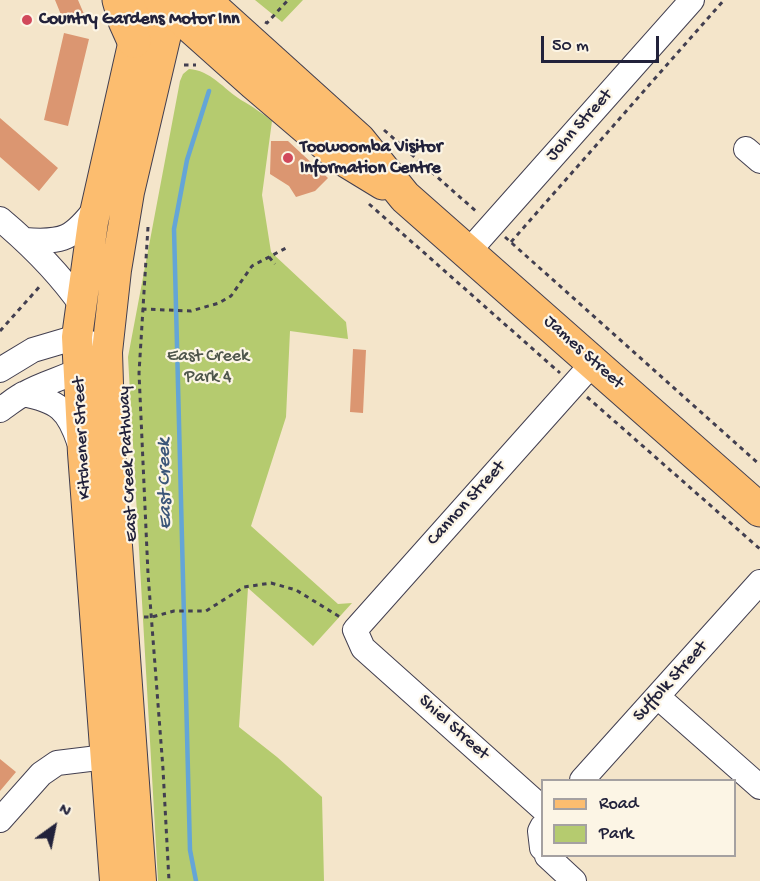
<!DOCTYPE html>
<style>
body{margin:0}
#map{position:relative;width:760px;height:881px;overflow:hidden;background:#f4e5ca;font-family:"Gochi Hand",sans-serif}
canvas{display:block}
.legend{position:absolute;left:541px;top:779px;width:195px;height:78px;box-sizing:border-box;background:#fcf5e5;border:2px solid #a5a1a1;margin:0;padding:8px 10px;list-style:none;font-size:18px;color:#22223b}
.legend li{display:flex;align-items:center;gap:12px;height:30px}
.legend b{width:30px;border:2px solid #a5a1a1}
.north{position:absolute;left:24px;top:797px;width:60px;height:60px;-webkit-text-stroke:4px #fcf5e5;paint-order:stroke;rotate:33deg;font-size:16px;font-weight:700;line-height:24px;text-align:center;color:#22223b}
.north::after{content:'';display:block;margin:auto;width:21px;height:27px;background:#22223b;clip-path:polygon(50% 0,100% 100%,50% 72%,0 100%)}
.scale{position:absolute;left:541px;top:36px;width:118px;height:27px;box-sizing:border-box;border:3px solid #22223b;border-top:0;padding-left:8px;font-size:18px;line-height:21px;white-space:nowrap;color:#22223b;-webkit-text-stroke:4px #fcf5e5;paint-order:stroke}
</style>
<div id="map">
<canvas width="760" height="881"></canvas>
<ul class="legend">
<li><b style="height:8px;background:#fcbd6f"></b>Road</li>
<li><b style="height:16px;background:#b5cb6f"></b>Park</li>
</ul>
<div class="north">N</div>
<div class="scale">50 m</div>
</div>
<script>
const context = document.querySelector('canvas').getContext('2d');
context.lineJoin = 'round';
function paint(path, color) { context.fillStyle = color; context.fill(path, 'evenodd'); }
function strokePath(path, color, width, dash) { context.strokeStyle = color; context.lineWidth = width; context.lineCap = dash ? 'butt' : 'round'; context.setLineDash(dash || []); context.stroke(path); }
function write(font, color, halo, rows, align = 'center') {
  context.font = font + ' "Gochi Hand",sans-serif'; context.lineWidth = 4.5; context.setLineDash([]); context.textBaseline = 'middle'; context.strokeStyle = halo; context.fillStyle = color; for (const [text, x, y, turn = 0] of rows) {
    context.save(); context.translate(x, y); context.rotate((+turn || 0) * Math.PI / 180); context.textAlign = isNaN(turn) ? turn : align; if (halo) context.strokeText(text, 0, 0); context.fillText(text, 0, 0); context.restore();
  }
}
paint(new Path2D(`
 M255 0H303L282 22Z
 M189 69C210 70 224 89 241 100 253 107 262 113 272 121L262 195 271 252 346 322 348 339 290 331 286 417 251 526 338 604 352 603 313 646 248 588 239 727 277 757 322 797 324 881H158L128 357 180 81 183 74Z`), '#b5cb6f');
strokePath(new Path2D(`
 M196 881 190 850 174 229 187 160 209 91`), '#64a5d7', 4.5);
paint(new Path2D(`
 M55 0H78L84 14 64 22Z
 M64 33 89 39 68 126 44 120Z
 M0 118 58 168 39 191 0 157Z
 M271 141H288L328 178 315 191 296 197 289 186 270 174Z
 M353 349 366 350 363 413 350 412Z
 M0 759 16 772 0 791Z`), '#db9671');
const minor = new Path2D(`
 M746 149 760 161
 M0 219C31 245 59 273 82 306
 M25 240C64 243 73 238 96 208
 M468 252 692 0
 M0 370 33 350 77 337 92 344
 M23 394C58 401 68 409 79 442
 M0 410C8 405 15 398 24 394 46 381 72 377 93 362
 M658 697 760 787
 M582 780 760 582
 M542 808 363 648 355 630 594 362
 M0 820 41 774 57 763 106 757
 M542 827 540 831 542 848
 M547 856 574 881`);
const major = new Path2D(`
 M115 881 83 453 77 337 93 222 143 0
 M141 881 110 448 107 352 116 270 129 192 174 0`);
const highway = new Path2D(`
 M119 0 125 21 134 41
 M161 0 254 83 342 158 383 183
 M204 0 359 140 405 197 760 510`);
strokePath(minor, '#423f50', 26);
strokePath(major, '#423f50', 32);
strokePath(highway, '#423f50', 35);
strokePath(new Path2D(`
 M265 22 267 23 288 0
 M184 65H196
 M384 130 478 213
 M369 204 560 373
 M148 227 139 373 148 574 163 769 169 881
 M505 237 760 465
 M511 242 724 0
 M269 257 275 264
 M142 309 191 311 219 303 231 296 252 266 286 248
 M0 331 41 285
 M587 397 760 549
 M144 617H152L174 611H206L244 587 271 583 296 590 340 617`), '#423f50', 3, [4.5, 4.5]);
strokePath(minor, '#fff', 24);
strokePath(major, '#fcbd6f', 30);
strokePath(highway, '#fcbd6f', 33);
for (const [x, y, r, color] of [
 [27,20,6,"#d1495b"],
 [288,158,6,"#d1495b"]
]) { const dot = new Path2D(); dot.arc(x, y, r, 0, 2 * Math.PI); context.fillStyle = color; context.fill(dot); strokePath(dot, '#fcf5e5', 2); }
write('bold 18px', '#22223b', '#fcf5e5', [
 ["Country Gardens Motor Inn",39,20],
 ["Toowoomba Visitor",300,148],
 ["Information Centre",300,169]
], 'left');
write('18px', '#22223b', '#fcf5e5', [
 ["John Street",580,126,-48],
 ["James Street",583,353,42],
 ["Kitchener Street",83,438,-93],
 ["East Creek Pathway",129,464,-93],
 ["Cannon Street",467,504,-48],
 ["Suffolk Street",671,682,-48],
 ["Shiel Street",453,728,42]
]);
write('18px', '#4e554b', '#fcf5e5', [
 ["East Creek",208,357],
 ["Park 4",208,378]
]);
write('italic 20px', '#3c5679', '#fcf5e5', [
 ["East Creek",166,484,-91]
]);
</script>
